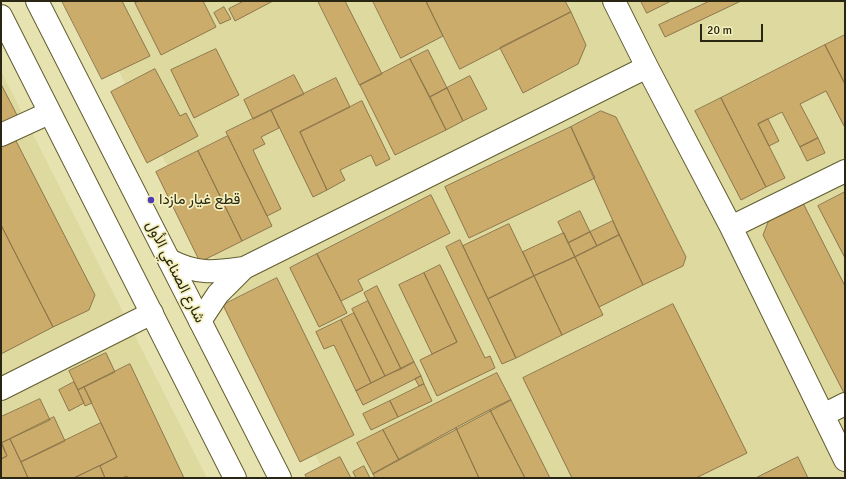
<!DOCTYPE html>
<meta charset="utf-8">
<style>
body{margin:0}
#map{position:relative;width:846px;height:479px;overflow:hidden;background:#e7e3b0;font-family:Signika,sans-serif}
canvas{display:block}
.frame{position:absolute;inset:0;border:2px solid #292713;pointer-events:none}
.scale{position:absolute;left:700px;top:24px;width:63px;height:18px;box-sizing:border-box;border:2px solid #292713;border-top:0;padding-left:5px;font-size:12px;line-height:14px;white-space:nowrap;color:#292713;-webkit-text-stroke:3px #f4f0bd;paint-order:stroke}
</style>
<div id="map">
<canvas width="846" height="479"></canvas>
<div class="frame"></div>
<div class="scale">20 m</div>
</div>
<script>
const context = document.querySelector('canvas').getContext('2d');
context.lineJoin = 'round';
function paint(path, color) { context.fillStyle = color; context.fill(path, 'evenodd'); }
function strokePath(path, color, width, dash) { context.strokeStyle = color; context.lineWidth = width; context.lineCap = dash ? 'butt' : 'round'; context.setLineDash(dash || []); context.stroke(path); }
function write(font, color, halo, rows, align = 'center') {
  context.font = font + ' Signika,Vazirmatn,sans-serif'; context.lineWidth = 3.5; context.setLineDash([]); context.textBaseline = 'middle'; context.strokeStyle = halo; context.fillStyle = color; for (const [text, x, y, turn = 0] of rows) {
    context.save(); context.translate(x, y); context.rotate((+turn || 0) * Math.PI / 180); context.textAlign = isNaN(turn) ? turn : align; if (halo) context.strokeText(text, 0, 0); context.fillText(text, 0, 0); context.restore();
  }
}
paint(new Path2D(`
 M83 1H845V478H327Z
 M1 71 207 478H1Z`), '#ded99f');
const building = new Path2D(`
 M62 1H122L150 56 102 79Z
 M140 1H203L216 27 161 55 135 3Z
 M244 1H273L235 21 229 9Z
 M318 1H345L382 74 360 85Z
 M373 1H426L443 36 401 58Z
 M426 1H565L571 12 460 69Z
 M641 1H671L647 13Z
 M710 1H741L665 37 659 25Z
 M224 7 231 19 220 24 214 13Z
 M571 12 586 45 578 64 523 93 500 48Z
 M845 35V84L825 45Z
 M825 45 845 84V126H844L826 91 800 104 818 138 800 147 782 112 758 124 785 178 766 187 721 98Z
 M216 49 239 95 194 118 171 70Z
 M428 50 447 88 430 97 410 59Z
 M410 59 446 130 395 155 360 85Z
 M155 69 180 116 186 113 198 136 147 163 111 92Z
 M294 75 304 94 253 119 244 100Z
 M470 76 487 109 463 121 447 88Z
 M336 78 350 107 300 132 327 190 313 197 271 110Z
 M1 84 19 119 1 129Z
 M447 88 463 121 446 130 430 97Z
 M721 98 766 187 741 200 695 111Z
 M362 101 390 159 376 166 371 155 340 170 345 180 327 190 300 132Z
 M271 110 279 128 261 137 265 144 253 150 281 209 267 216 226 132Z
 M601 111 616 117 686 257 683 266 643 285 613 221 571 127Z
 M768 119 779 141 769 146 758 124Z
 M571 127 595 178 469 238 445 187Z
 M228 136 272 226 242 241 198 151Z
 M818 138 825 153 807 161 800 147Z
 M15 139 95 295 89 310 53 327 1 225V146Z
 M198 151 242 241 200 262 156 172Z
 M845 192V258L818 206Z
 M431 195 450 233 358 280 363 290 341 301 317 254Z
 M803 203 845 286V395L763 235 769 220Z
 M580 211 590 232 568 243 558 222Z
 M613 221 619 235 597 246 590 232Z
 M509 224 534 276 488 299 463 246Z
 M1 225 53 327 1 354Z
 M590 232 597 246 575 257 568 243Z
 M564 233 575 257 534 276 523 252Z
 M619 235 643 285 599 307 575 257Z
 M460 240 516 358 502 364 446 247Z
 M317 254 347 313 319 327 290 268Z
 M575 257 603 315 562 335 534 276Z
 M440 265 485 358 490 356 495 368 437 396 420 360 457 342 424 273Z
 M424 273 457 342 432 354 399 285Z
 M534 276 562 335 516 358 488 299Z
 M277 278 354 435 300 462 223 305Z
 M377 286 414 362 401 369 364 293Z
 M368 301 401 369 385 376 352 309Z
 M673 304 747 453 696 478H572L523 378Z
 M354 313 385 376 371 383 341 320Z
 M341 320 371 383 356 391 334 345 324 349 316 332Z
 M106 353 115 372 78 390 69 371Z
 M414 362 421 376 363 405 356 391Z
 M130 364 184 478H128L127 476 122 478H105L100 466 117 457 84 387Z
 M497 373 511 400 399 460 383 430Z
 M421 376 424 384 419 386 415 379Z
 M74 382 84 403 69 411 59 390Z
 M424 384 432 401 398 417 390 401Z
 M84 387 92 403 85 406 78 390Z
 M40 399 50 420 1 443V417Z
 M511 400 550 478H525L490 410Z
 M390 401 398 417 371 430 363 414Z
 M490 410 525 478H479L456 428Z
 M54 417 65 441 21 462 10 439Z
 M101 423 117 457 74 478H28L21 462Z
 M456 428 479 478H375L373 474Z
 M383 430 399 460 373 474 357 443Z
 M10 439 21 462 28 478H1V459L7 456 2 443Z
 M1 443 7 456 1 459Z
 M340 457 351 478H307L305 475Z
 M798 457 808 478H756Z
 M100 466 105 478H74Z
 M364 466 370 478H356L353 472Z`);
paint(building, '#ccac6a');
strokePath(building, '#8d774c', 1);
const minor = new Path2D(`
 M614 1 647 67 731 227 845 460
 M1 135 49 113
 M731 227 845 171
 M169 260C198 275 214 272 244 268
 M200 321 218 294 244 268 647 67
 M1 389 152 313
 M823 415 845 404`);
const major = new Path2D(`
 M37 1 280 478
 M1 16 235 478`);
strokePath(minor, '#615d2f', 24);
strokePath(major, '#615d2f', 24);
strokePath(minor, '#fff', 22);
strokePath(major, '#fff', 22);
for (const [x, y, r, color] of [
 [151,200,4,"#4f3cb3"]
]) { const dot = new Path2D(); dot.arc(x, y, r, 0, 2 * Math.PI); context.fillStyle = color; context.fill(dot); strokePath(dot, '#f4f0bd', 1.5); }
write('15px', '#292713', '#f4f0bd', [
 ["قطع غيار مازدا",159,200]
], 'left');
write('15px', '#292713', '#f4f0bd', [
 ["شارع الصناعي الأول",175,272,63]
]);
</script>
